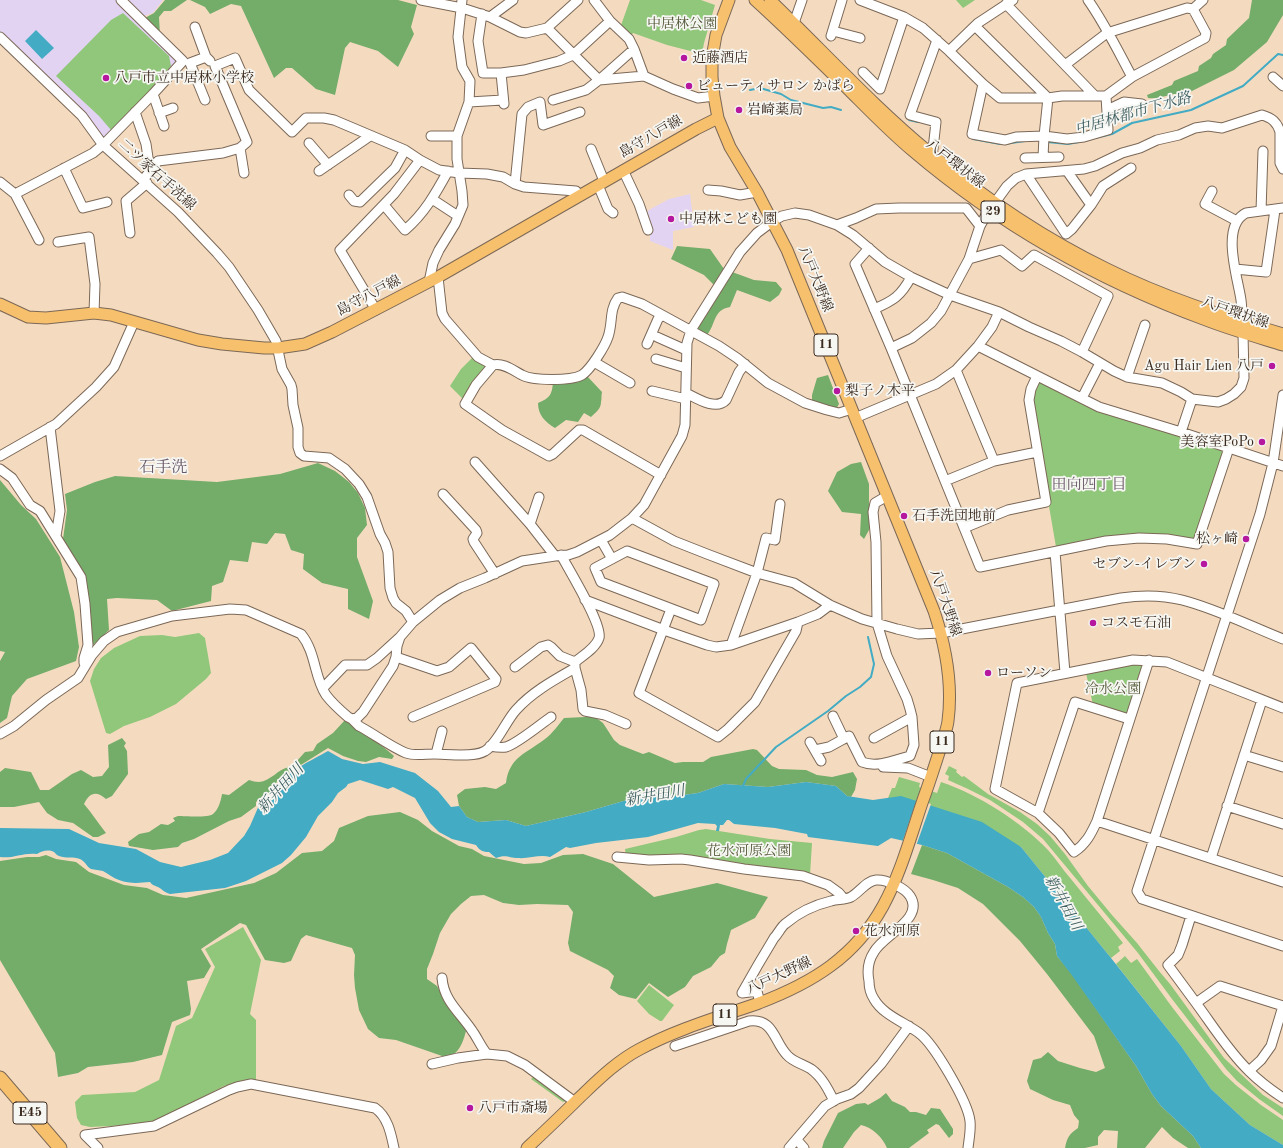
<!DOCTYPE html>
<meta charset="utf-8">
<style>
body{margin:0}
canvas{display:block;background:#f4dbc0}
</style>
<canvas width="1283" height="1148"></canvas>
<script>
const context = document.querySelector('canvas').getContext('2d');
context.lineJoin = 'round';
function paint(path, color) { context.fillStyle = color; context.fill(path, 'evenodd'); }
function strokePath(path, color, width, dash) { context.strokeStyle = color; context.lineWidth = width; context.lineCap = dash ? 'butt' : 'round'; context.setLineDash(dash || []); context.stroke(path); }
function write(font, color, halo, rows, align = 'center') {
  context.font = font + ' "Old Standard TT","Noto Serif JP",serif'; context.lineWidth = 3.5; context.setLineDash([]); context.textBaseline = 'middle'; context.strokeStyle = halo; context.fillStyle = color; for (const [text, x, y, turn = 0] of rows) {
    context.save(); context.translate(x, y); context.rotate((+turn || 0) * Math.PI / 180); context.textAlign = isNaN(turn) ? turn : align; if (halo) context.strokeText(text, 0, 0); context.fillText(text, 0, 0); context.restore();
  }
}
paint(new Path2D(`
 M0 0H118L175 58 176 64 103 139 80 109 0 31Z
 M125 0H163L153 13 141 17Z
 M690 194 694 227 673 231V250L650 241V234L653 232 647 211 669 199Z`), '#e3d3f3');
paint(new Path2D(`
 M630 0H701L715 5 704 43 702 54 667 45 633 33 630 37 620 28Z
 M956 0H975L963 8Z
 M123 13 169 56 171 66 150 91 111 130 99 116 56 76 111 20Z
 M473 357 489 367 463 399 450 386 461 369Z
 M1040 381 1221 449 1223 452 1195 538 1192 540 1174 536 1056 547 1032 407V400L1037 383Z
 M199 633 205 638 211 673 206 679 176 704 150 717 124 726 110 734 106 733 90 681 94 669 101 658 114 648 140 636 162 635 175 637Z
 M1141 663 1144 666 1129 713 1125 715 1093 705 1086 673Z
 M949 766 957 770 956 772 962 777 964 776 988 794 1020 812 1037 824 1050 836 1065 854 1088 886 1112 915 1137 943 1159 971 1170 984 1224 1058 1263 1095 1283 1108V1116L1259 1099 1237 1081 1226 1069 1172 999 1138 953 1043 839 1023 822 990 800 968 789 948 780 949 776 945 774Z
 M899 777 920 783 919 787 937 793 941 782C979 795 1020 821 1048 850 1056 859 1063 870 1071 879 1088 900 1106 922 1123 943L1118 947 1120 951 1111 958 1021 847 888 798 892 788H895Z
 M706 829 770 839 812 843 810 875 626 857 625 849 676 837 699 830Z
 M243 927 261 960 250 1014 256 1020V1081L244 1080 224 1086 157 1121 130 1125 90 1127 81 1125 77 1118 75 1102 82 1095 135 1092 159 1080 176 1026 192 1018 215 967 205 949Z
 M1125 956 1131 963 1137 959 1172 1007 1224 1074 1237 1086 1261 1105 1283 1120V1145L1250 1125 1211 1089 1181 1046 1116 964Z
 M649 985 674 1005 662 1021H660L649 1014 637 1001Z
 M534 1076 566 1101 563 1102 531 1079Z`), '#91c77a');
paint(new Path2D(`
 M165 0H187L171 11H164L159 17 160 35 143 19 154 13Z
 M190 0H398L417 5 411 27 414 34 398 67 378 51 350 42 345 48 335 95 316 89 292 68H286L274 78 241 6 231 4 210 14 205 7Z
 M1252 0H1283V15L1267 42 1234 70 1186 94C1173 91 1161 100 1148 98L1147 95 1172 85 1174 81 1198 71 1199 66 1211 58 1213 54 1226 45 1227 39 1249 18Z
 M677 246 710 249 724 269 754 280 776 282 782 289 779 295 770 302 737 290 730 307C713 310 716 324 707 335L696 329 719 290 704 275 671 259Z
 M828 375 839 404 836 409 812 403V395L817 378Z
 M587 376 602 392C601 396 602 398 601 402 601 409 596 412 591 417L584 413 578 422 566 420 555 428C545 422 538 415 538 403 550 398 552 395 553 382Z
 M861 462 869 484V530L864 539 860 535 861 514 842 512 828 491 837 472 851 464Z
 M318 463 335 471 349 482 358 493 365 508 367 525 357 538V557L373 601 369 619 348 609V589L322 583 303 569 304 554 291 550 285 534 275 533 267 544 252 542 248 562 230 560 223 582 212 586 211 601 172 611 157 600 117 598 107 599 109 630 91 647V623L86 579 63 539 67 510 65 494 95 482 115 476 217 482 280 474Z
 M0 480 21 505 36 519 60 557 74 612 79 647 76 661 27 679 12 696 7 718 0 723V661L5 652 0 651Z
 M585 717H595L603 723 614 740 620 745 643 754 649 752 675 763 683 762H703L711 757 753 749 757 750 772 766 779 769 806 770 817 775 832 777 853 772 857 779 855 790 851 797 847 796 836 786 806 782 768 787 724 784 698 793 676 796 647 792 627 800 586 812 526 826 506 820 478 822 467 817 459 806 457 795 465 789 485 787 496 789 506 783C509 757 527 753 545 739 553 733 558 725 564 718Z
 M345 720C360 733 379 742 394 756L392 759 379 757 366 762 358 761 343 756 328 748 296 768 295 763 305 752 313 751 317 744 333 733Z
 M122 738 126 743 124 746 127 751 128 774 112 796 106 799C96 790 89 793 84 804 92 813 98 823 106 833L98 837H93L73 823 58 820 47 813 39 802 14 807H0V772L5 768 31 772 40 790H49L72 774 81 770 93 777 102 776 109 767 108 745Z
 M289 767 290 772 277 781 274 789 276 791 269 795H264L256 802V806L241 817 229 821 194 839 182 843 178 847 153 850 129 846 128 842 139 834 149 832 161 824 168 825 175 821 173 818 178 816C185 816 208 818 213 814 218 810 221 801 222 794L229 795 249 780C252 781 256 782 259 782 271 781 278 769 289 767Z
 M400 812 418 820 432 831 459 846 472 849 484 856 524 864 541 863 563 855 583 854 613 864 654 897 717 883 768 897 755 918 731 930 727 944 725 953 720 956 711 967 693 976 685 987 668 997 649 983 636 999 619 995 610 988 614 976 608 970 570 951 568 943 573 912 568 905 537 904 519 905 503 903 484 895 471 896 461 904 451 914 440 933 433 954 427 969V979L437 986 448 1007 460 1020 466 1031C463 1042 459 1056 445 1057L396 1040 379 1038 368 1029 359 1010 355 988 354 975 355 955 352 948 306 935 301 939 291 961 284 963 265 960 246 925 240 923 201 949 211 966 204 978 187 981 191 1009 190 1015 172 1022 162 1055 133 1062 88 1067 78 1073 58 1077 55 1053 0 960V861L27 857H39L46 855 56 859 76 862 89 872 124 885 147 888 163 895 186 898 254 883 276 873 302 853 322 851 334 841 339 828 368 816Z
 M922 845 947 853 1008 887 1023 897 1034 907 1041 917 1048 933 1055 944 1057 956 1071 973 1136 1066 1152 1094 1161 1106 1193 1136 1201 1148H1188L1173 1138 1162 1127 1145 1148H1117L1118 1131 1104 1130 1098 1137V1145L1085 1148H1065C1067 1138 1069 1134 1078 1128L1079 1121 1074 1115 1070 1105 1053 1100 1030 1089 1027 1081 1033 1060 1041 1058 1048 1052 1058 1061 1080 1068 1096 1072 1105 1068 1094 1036 1047 974 1020 941 983 904 958 888 933 880 911 874Z
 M886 1093 892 1101 905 1107 910 1112H916L926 1115 931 1108 940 1109 953 1129V1134L949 1138 939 1125 936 1124 927 1130 929 1133 909 1148H887C883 1138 872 1127 861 1125L854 1132 843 1148H822L824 1141 838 1113 856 1104 865 1103 868 1105 880 1098Z`), '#74ac6a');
paint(new Path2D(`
 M36 30 54 48 42 59 25 41Z
 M328 751 342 759 363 764 380 762 415 773 438 791 451 807 459 806 467 817 478 822 506 820 526 826 586 812 627 800 647 792 676 796 698 793 724 784 768 787 806 782 836 786 847 796 873 800 901 796 982 822 1021 847 1111 958 1181 1046 1211 1089 1250 1125 1283 1145V1148H1201L1193 1136 1161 1106 1152 1094 1136 1066 1071 974 1057 956 1055 944 1048 933 1041 917 1034 907 1023 897 1008 887 947 853 922 845 891 838 878 846 808 837 807 834 775 828 734 824 729 820H727L723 825H720L719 831H716L717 826 715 824 698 823 648 837 596 843 570 848 566 847 550 857C540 854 529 859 518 858 509 858 506 854 496 858L489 852C483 852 480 851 476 845L452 839 439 832 430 823 415 798 393 787 388 789 360 780 348 784 346 787 338 793 332 802 318 816 306 837 291 855 282 863 246 881 225 888 170 894C164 892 163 890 158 887 154 885 153 886 150 882 139 883 130 884 119 880 113 878 109 874 103 871 99 870 95 870 91 869 87 867 85 861 80 859 73 856 66 859 59 856 58 856 55 853 54 852 48 849 42 851 37 854 24 852 12 859 0 857V828L69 829 99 843 136 849 160 862 181 867 210 860 228 853 244 836 250 826 260 803 277 795 279 791 276 788C288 770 311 761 328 751Z`), '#43abc3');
paint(new Path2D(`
 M917 799 931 804 916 846 902 843Z`), '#f4dbc0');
strokePath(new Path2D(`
 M750 90 760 88 781 94 791 100 823 108 831 107 841 110
 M909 120 918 122
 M1095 138 1112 134 1132 123 1191 110 1243 86 1278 54 1283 55
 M973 139 1000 144
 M1047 142 1068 144 1079 142
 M1004 144 1025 141
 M743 786 746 779 776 747 828 711 846 696 860 687 871 677 874 664 868 637`), '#43abc3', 2);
const minor = new Path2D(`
 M421 0 462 8 490 17 520 32 526 33 547 28 578 0
 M594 0 610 21 629 39 634 49 644 76
 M860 0 904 17 923 28 949 51 983 84 1000 98H1048L1062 96H1106L1132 77 1205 38 1206 33 1193 9 1187 8 1107 33 1065 65
 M1088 0C1105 24 1118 51 1132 77
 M1006 4 1095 96
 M1193 9 1203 0
 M482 14 478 41 483 73H501L524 70 559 61 573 55 610 21
 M490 17 513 0
 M794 23 802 0
 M975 26 1048 98 1044 136 1043 157
 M195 27 206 57 210 61
 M547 28 599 80 644 76 673 89 698 98 714 96
 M833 31 860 38
 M831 36 842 0
 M0 37 82 116 103 145 178 212 217 253 229 267 258 310 276 341 282 369 291 385 292 389 293 405 298 428V447L300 453 304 456 329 458 345 469 359 484 367 497 380 534 385 543 388 552 390 588 393 598 396 603 406 611 413 622
 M949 51 978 23 1013 0
 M863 72 880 89 904 17
 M501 73 504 104
 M1273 77 1283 86
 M983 84 972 134 1005 140 1016 137 1044 136 1067 139 1084 137 1108 130 1106 96
 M153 94 164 126
 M205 100 190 63 206 57
 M553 100 586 90 599 80 634 49
 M469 102 503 100
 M1107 110 1124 102 1142 104
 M135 112 146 144 150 171
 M159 113 173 108
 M431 136H457
 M309 143 328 165
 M240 148 244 173
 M591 149 604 181
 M930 153 933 149 936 122 910 115 937 40
 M1025 158 1059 157
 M64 168 83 208 107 202
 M623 170 639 204 648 230
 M319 171 370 136
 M1067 171 1091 205
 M1026 174 1066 234 1072 229 1091 205 1103 186 1131 168
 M143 180 158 161 223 153 240 148 247 142 215 66 235 58 249 90 292 132 306 118H324L334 120 405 150 420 160 439 170 459 173 487 174 503 177 515 184 524 187 576 191 580 196
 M0 182 15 194 93 153 105 143 153 94 183 61 121 0
 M515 184 522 114 528 107 540 102 543 125 580 112
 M598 185 608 209 613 213
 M708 190 721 191 740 195 757 192
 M1212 191 1205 204 1237 221
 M15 194 39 240
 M349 195 354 201 360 202 395 168 405 150
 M432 199 458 216
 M384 205 405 230C424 214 436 193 448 171
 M1261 211 1263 151
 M837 225 856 218 876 209 899 208H966L980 226
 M130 233 126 201 147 183
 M58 242 89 237 95 284 94 313
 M869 248 855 264 891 348 980 567 1106 541 1139 538 1167 539 1197 544 1229 448
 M969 259 1001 250 1022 266 1034 255 1108 296 1082 352
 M1235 269 1266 272 1275 210
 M438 277 442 313 445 319 478 357 493 365C503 362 514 371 522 375 533 381 571 381 582 375 591 369 605 346 608 337 613 323 609 310 618 298L622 297 642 304 719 346 737 358 768 383 805 403 827 410 839 413 852 409
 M429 282 433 263 439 250 455 224 463 205 462 191 457 159V136L469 102 470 81 462 67 458 37 462 0
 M874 309C893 301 901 296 911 277
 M376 310 340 250 394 194 420 160
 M1242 321C1242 314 1242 307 1241 300 1238 278 1220 226 1246 213L1283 208
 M657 337 686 350
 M647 344 658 319 662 315
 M978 346 1099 407 1181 432
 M891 348 912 338 931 323 941 311 969 259 980 226 986 215 1007 186 1016 178 1026 174 1084 169 1095 166 1122 153 1140 148 1157 140 1179 135 1195 128 1208 126 1222 128 1262 115C1272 118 1277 122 1280 132V163L1283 169
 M656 359 686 368
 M594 362 630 383
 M493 365 476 385 465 404 502 430 549 456 553 454 579 430H583L661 475
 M956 370 994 461
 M1127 377 1145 325
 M652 391 686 399
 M686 393C696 398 716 411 726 400L739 372 745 364
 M1283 395 1273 463 1260 514 1137 891 1142 899 1283 946
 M1082 398 1100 363
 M1192 399 1181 432 1283 466
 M855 418 936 384 956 370 978 346 992 327 999 312
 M50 427 60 511 56 536
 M0 456 56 424 96 387 114 367 134 322
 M475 462 530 524 555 556
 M0 469 12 478 30 505 40 511 81 577 85 604 88 645 84 658V663
 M945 481 994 461 1037 452
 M443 494 476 530 477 533 473 539 474 542 495 574
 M632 518 674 541 707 554 757 573 794 583 830 605 862 619 897 629 918 634 941 633 1121 598C1141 595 1162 595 1182 600 1217 609 1250 626 1283 639
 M530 524 539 497
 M964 528 1008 510 1046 502 1029 400 1031 389 1037 376
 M601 540 612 559
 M627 551 714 584 701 620 601 582 595 568Z
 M1055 552 1065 673
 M561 555C569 570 603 625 599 638 596 648 582 656 575 662V668L581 690 583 709 585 711 605 715 626 724
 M585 600 664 630 707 645 716 647 731 645 798 622 818 614 830 605
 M671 609 639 693 718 737 728 729 755 702 796 631 798 622
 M731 645 757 573 766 538 775 540 780 504
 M396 657 437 671 449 667 471 648 496 679 495 682 413 717
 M1149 660 1097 821C1091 834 1086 844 1074 852L1059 833 1038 813 995 789 1017 683 1133 660 1167 662 1283 708
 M515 667 541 647 548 645 551 647 560 656 575 662
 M323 688 345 665H367L377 658 400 637
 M833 716 844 739
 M352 719 359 726C374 734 391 747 406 753 414 756 425 754 434 754 447 754 474 758 485 751 497 744 506 721 516 710 532 692 554 680 575 668
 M0 734 14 726 46 700 78 678 92 655 104 641 117 632 172 616 230 609 246 610 301 634C316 652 314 677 326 695 332 703 341 711 348 717L352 719 357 718 363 712 393 666 396 657 397 646 400 637 413 622 440 600 460 588 485 578 522 561 555 556 568 555 577 552 610 535 632 518 644 505 682 436 685 425 687 343 691 330 740 252 757 233 773 221 782 216 795 213 809 215 837 225 853 235 885 262 911 277 950 295 999 312 1029 327 1061 341 1082 352 1114 371 1127 377 1162 383 1181 392 1192 399 1218 402 1226 399 1234 394 1241 387 1244 378 1243 333
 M874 738 912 717
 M810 742 821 761
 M490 746C495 747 501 748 506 747 517 744 541 724 551 717
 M815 750 829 747 849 736 862 762C877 768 895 760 910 756L914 745 912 717 910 709 907 699 887 656 877 623 876 542 873 512 875 503 887 496
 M436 754 442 731
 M1244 755 1283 767
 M882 765 883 767 908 768 931 777
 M1227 806 1283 824
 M1038 813 1075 702 1129 719
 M1097 821 1283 882
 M617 857 649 860 681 859 690 860 744 869 803 876 828 885 839 893 844 899
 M1211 858 1262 700
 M1191 916 1182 945 1178 955 1168 965 1196 1003 1220 986 1283 1006
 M442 978C444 1002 461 1013 473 1032 478 1039 481 1047 487 1054
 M760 1003 757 991 742 993C752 975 763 956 774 938 778 934 781 927 785 924 798 913 814 905 831 901 837 899 845 900 851 897 860 892 866 881 876 880 886 879 905 888 910 896 925 919 883 935 874 952 868 961 867 971 869 981 869 987 870 993 874 999 883 1015 904 1022 919 1033 934 1044 968 1102 970 1121 971 1130 969 1139 968 1148
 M1196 1003C1213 1026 1229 1052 1249 1071 1259 1081 1271 1090 1283 1098
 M675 1046 749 1021C774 1018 774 1042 787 1055 793 1062 803 1064 811 1069 822 1077 828 1089 834 1101
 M432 1064 458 1058 487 1054 507 1056 525 1065 575 1102
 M1249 1071 1261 1060 1271 1046 1283 1006
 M797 1140 804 1148
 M98 1148 85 1135 154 1126 229 1090 237 1087 251 1084 375 1108C388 1117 391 1134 394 1148
 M789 1148 825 1106 837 1099 851 1094 859 1088 881 1064 909 1026`);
const major = new Path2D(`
 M755 0C787 29 817 59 848 89 869 110 890 132 913 151 1000 225 1100 281 1206 320 1232 330 1257 337 1283 345
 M770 0C823 51 873 106 930 153 983 197 1045 239 1107 269 1163 297 1223 316 1283 334
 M0 304 28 317 46 318 94 313 111 315 198 340 222 344 264 348H278L305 344 332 332 438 277 696 129 718 118
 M527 1148C545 1131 562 1115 579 1098 598 1080 617 1061 640 1049 677 1029 719 1017 759 1003 812 983 855 957 883 906 901 873 911 835 923 800 930 781 936 762 942 743 944 736 947 729 948 721 953 683 946 647 934 611L787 250 757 192 730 147 718 118 714 96 712 77V58L716 35 729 0`);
const highway = new Path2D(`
 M0 1078 60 1148`);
strokePath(minor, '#7c6857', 11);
strokePath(major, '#7c6857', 13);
strokePath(highway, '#7c6857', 15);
strokePath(minor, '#fff', 9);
strokePath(major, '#f7c06c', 11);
strokePath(highway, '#f7c06c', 13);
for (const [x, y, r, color] of [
 [684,58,4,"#b5179e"],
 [106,78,4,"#b5179e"],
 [689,86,4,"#b5179e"],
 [739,110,4,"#b5179e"],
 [671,219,4,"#b5179e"],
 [1272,366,4,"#b5179e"],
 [837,391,4,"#b5179e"],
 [1262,442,4,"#b5179e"],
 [904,516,4,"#b5179e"],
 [1246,539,4,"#b5179e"],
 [1204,564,4,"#b5179e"],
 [1093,623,4,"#b5179e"],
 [988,673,4,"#b5179e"],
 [856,931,4,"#b5179e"],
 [470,1108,4,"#b5179e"]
]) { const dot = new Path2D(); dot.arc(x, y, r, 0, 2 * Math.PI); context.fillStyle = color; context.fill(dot); strokePath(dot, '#f6f6f2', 1.5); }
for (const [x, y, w] of [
 [993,212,24],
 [826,345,24],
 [942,742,24],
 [725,1015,24],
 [30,1113,34]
]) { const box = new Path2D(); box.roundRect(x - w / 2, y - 11, w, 22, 3); context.fillStyle = '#f6f6f2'; context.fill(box); strokePath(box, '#3b2a1e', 1); }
write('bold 13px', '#3b2a1e', null, [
 ["29",993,212],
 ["11",826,345],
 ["11",942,742],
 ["11",725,1015],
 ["E45",30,1113]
]);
write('14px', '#55593a', '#f6f6f2', [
 ["中居林公園",682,24],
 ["冷水公園",1113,689],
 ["花水河原公園",749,851]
]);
write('14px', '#3b2a1e', '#f6f6f2', [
 ["近藤酒店",692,58],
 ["八戸市立中居林小学校",114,78],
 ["ビューティサロン かばら",697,86],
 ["岩崎薬局",747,110],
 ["中居林こども園",679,219],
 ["Agu Hair Lien 八戸",1264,366,"right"],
 ["梨子ノ木平",845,391],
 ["美容室PoPo",1254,442,"right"],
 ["石手洗団地前",912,516],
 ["松ヶ崎",1238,539,"right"],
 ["セブン-イレブン",1196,564,"right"],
 ["コスモ石油",1101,623],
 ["ローソン",996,673],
 ["花水河原",864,931],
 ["八戸市斎場",478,1108]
], 'left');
write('14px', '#3b2a1e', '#f6f6f2', [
 ["島守八戸線",651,137,-30],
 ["八戸環状線",955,164,38],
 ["二ツ家石手洗線",157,175,42],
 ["八戸大野線",815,279,68],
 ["島守八戸線",369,296,-28],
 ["八戸環状線",1235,313,19],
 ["八戸大野線",945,603,71],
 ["八戸大野線",779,976,-25]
]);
write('italic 15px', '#3e5e60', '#f6f6f2', [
 ["中居林都市下水路",1133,114,-16],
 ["新井田川",281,789,-48],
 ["新井田川",655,796,-10],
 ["新井田川",1063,903,61]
]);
write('15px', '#695969', '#f6f6f2', [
 ["田向四丁目",1089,485]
]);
write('16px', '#695969', '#f6f6f2', [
 ["石手洗",163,468]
]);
</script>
